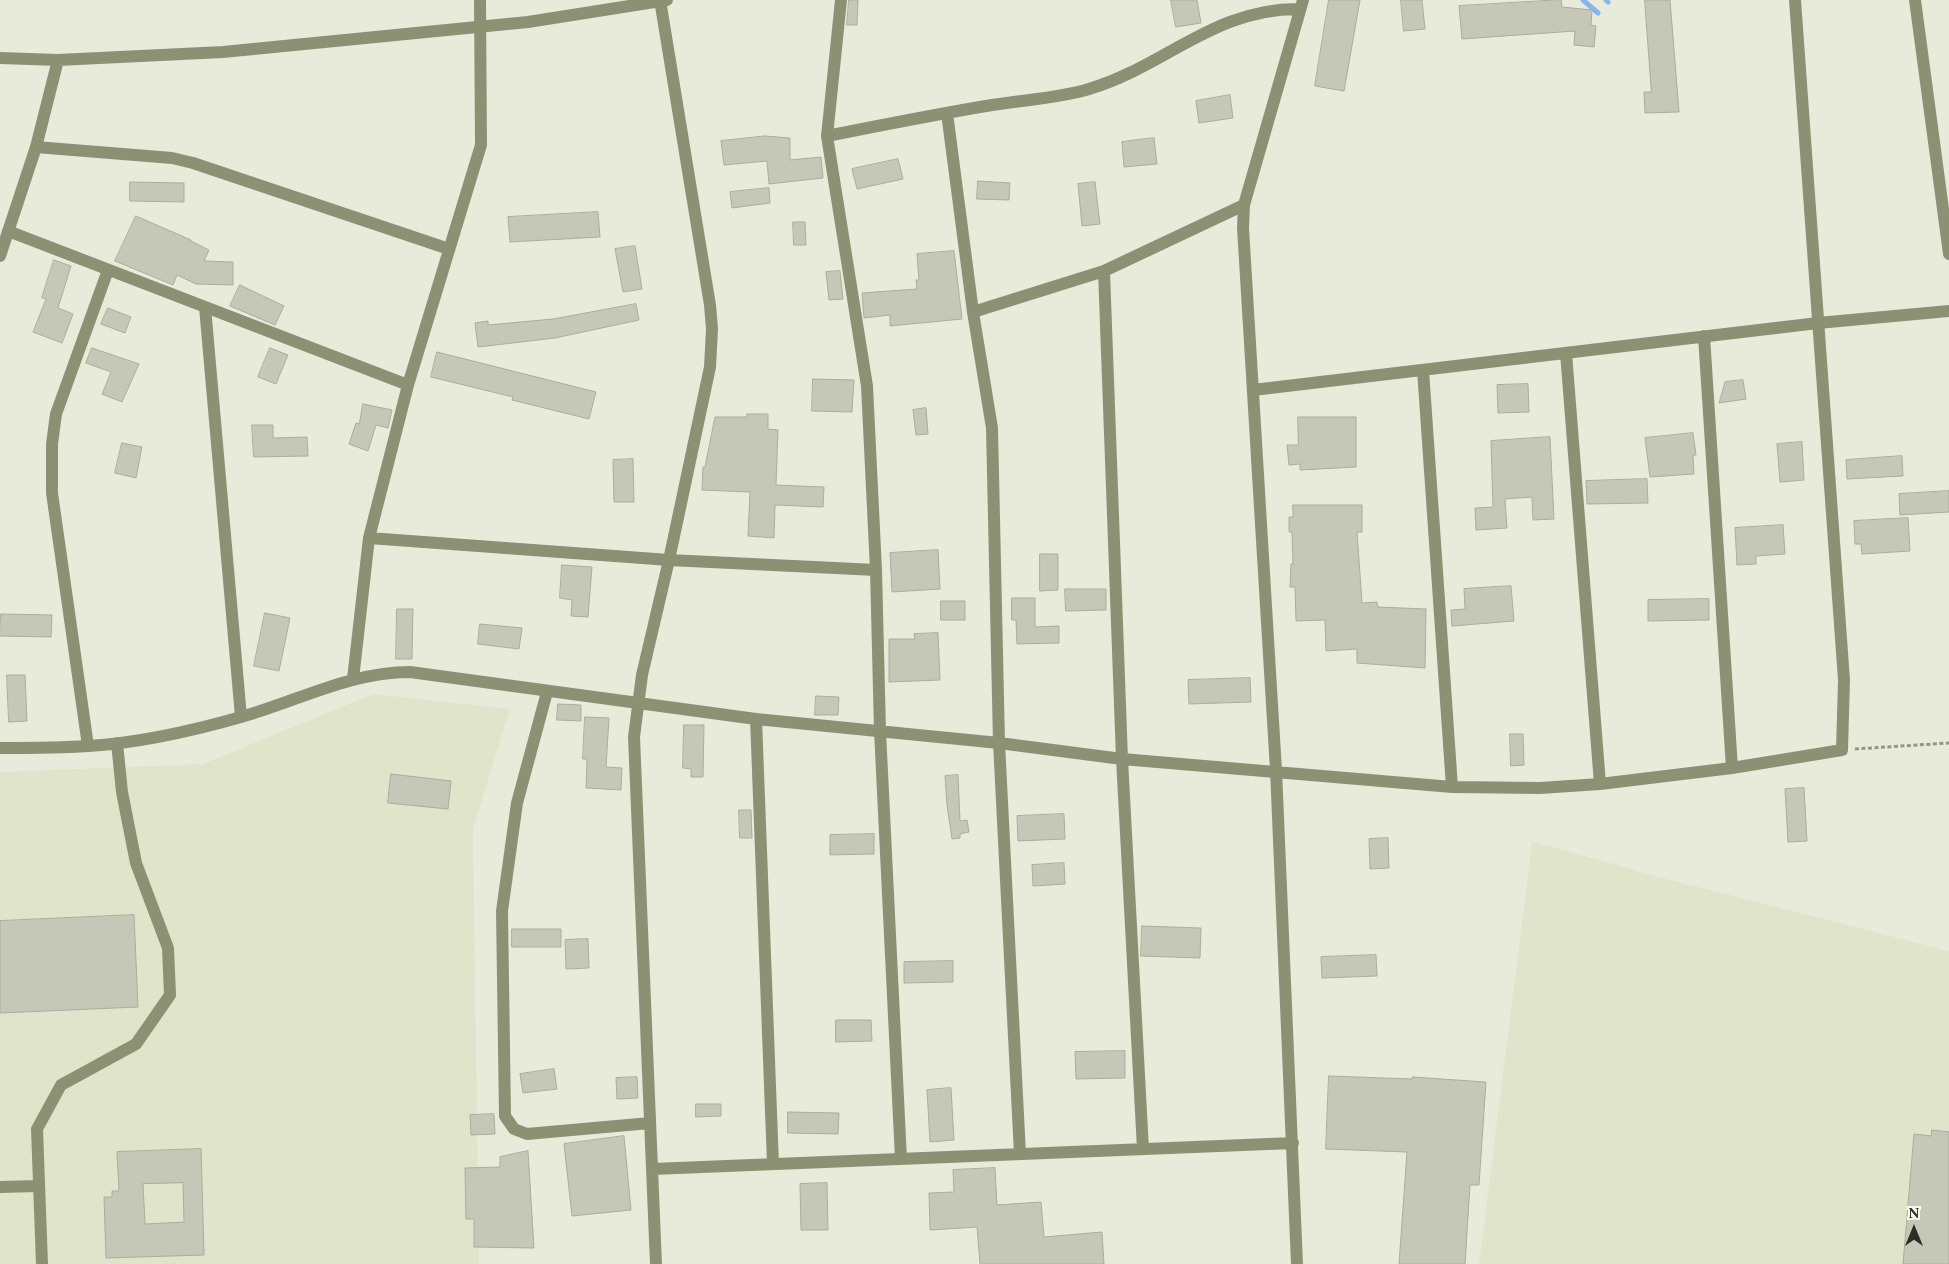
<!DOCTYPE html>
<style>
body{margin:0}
#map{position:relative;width:1949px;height:1264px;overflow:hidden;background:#e9ebda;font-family:Spectral,serif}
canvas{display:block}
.north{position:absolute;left:1889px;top:1204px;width:50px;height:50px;-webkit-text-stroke:4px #f6f9e7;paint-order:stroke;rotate:0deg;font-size:14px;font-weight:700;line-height:20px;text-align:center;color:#2d2e27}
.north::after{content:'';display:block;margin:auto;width:18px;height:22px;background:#2d2e27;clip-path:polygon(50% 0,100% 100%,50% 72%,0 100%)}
</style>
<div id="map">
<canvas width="1949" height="1264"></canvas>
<div class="north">N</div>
</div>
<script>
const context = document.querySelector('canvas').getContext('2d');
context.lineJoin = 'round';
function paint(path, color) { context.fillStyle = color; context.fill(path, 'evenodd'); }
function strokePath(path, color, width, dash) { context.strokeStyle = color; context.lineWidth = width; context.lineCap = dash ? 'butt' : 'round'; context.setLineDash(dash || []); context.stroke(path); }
paint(new Path2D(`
 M373 694 510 709 473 829 479 1264H0V772L203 764Z
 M1532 841 1659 877 1949 951V1264H1479Z`), '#e0e4cb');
strokePath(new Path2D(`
 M1583 0 1598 13
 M1606 0 1608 2`), '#86b6ec', 5);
const building = new Path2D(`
 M849 0H858L857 25H847Z
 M1171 0H1197L1201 23 1176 27Z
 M1329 0H1360L1344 91 1315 86Z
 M1401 0H1422L1425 29 1404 31Z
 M1561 0 1562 7 1592 10 1591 25 1596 26 1594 47 1574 45 1575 31 1462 39 1459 6Z
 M1645 0H1670L1679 112 1645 113 1644 92H1651Z
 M1230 95 1233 118 1199 123 1196 101Z
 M765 136 790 138V160L821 157 823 178 769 184 767 161 724 165 721 141Z
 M1154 138 1157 164 1124 167 1122 142Z
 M898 159 903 179 857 189 852 169Z
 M978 181 1010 183 1009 200 977 199Z
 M130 182 184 183V202L130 201Z
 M1095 182 1100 224 1082 226 1078 184Z
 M769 188 770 203 732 208 730 192Z
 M598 212 600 237 510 242 508 217Z
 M136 216 191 240V241L209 250 204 261 233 262V285L196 284 177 275 173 285 115 261Z
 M793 222H805L806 245H794Z
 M635 246 642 289 623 292 615 249Z
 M954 251 962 319 890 326V315L864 318 862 293 917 289 916 280H919L917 254Z
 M54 260 71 266 58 308 73 314 62 343 33 332 46 299 42 298Z
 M840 271 843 299 829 300 826 272Z
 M240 285 284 306 275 325 230 306Z
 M636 304 639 320 555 338 478 347 475 323 488 321V325L553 319Z
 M108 308 131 317 125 333 101 324Z
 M92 348 139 364 122 402 102 394 111 372 86 363Z
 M270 348 288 355 276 384 258 377Z
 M437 352 596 392 589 419 512 400 513 397 431 377Z
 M813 379 854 380 852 412 812 411Z
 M1743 380 1746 399 1719 403 1725 382Z
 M1528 384 1529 412 1498 413 1497 385Z
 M363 404 392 410 388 428 376 425 368 451 349 444 356 423 359 424Z
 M926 408 928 434 916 435 913 410Z
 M747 414H768V429L778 430 776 485 824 487 823 507 775 505 774 538 748 536 750 492 702 490 703 467H705L715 417H747Z
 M1298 417H1356V467L1300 470V464L1289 465 1287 445H1298Z
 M252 425H273V438L307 437 308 456 254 457Z
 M1693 433 1696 455H1693L1694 474 1650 477 1645 438Z
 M1550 437 1554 519 1533 520 1532 497 1505 499 1507 528 1476 530 1475 508 1493 507 1491 441Z
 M1802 442 1804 480 1780 482 1777 444Z
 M122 443 142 447 136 478 115 473Z
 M1902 456 1903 476 1847 479 1846 460Z
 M633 459 634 502H614L613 460Z
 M1647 479 1648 503 1587 504 1586 481Z
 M1949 491V512L1900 515 1899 494Z
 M1293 505H1362V532H1357L1362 603 1377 602 1378 607 1426 609 1425 668 1357 663V649L1326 651 1325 620 1296 621 1295 587H1290L1291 564H1293L1292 532H1289V517H1293Z
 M1908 518 1910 551 1862 554 1861 544H1855L1854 521Z
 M1783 525 1785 554 1756 556V564L1737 565 1735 528Z
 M938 550 940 589 892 592 890 553Z
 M1040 554H1058V590L1040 591Z
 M562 565 592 567 588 617 571 616 572 600 560 598Z
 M1511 586 1514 621 1452 626 1451 610 1465 609 1464 589Z
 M1065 589H1106V610L1066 611Z
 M1012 598H1035V627L1059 626V643L1017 644 1016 620H1012Z
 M1709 599V620L1648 621V600Z
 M941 601H965V620H941Z
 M397 609H413L412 659H396Z
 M265 613 290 618 279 671 254 666Z
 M1 614 52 615 51 637 0 636Z
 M480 624 522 628 519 649 478 644Z
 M938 633 940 680 889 682V639H915L914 634Z
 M7 675H25L27 721 9 722Z
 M1250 678 1251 702 1189 704 1188 680Z
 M816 696 839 697 838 715H815Z
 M558 704 581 705V721L557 720Z
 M585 717 609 718 606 767 622 768 621 790 586 788 587 759H583Z
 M684 725H704L703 777H691V769L683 768Z
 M1510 734H1523L1524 765 1511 766Z
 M391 774 451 781 448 809 388 803Z
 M958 775 960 821 967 820 969 832 960 834V838L952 839 947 805 945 776Z
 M1804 788 1807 841 1788 842 1785 789Z
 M739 810H751L752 838H740Z
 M1064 814 1065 839 1018 841 1017 816Z
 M874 834V854L830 855V835Z
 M1388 838 1389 868 1370 869 1369 839Z
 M1064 863 1065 884 1033 886 1032 865Z
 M134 915 138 1007 0 1013V921Z
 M1142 926 1201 928 1200 958 1141 956Z
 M512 929H561V947H512Z
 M588 939 589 968 566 969 565 940Z
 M1376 955 1377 976 1322 978 1321 957Z
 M953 961V982L904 983V962Z
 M836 1020H871L872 1041 836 1042Z
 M1125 1051V1078L1076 1079 1075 1052Z
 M554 1069 557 1089 523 1093 520 1074Z
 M1329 1076 1412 1079V1077L1486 1082 1479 1185H1470L1465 1264H1399L1407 1152 1326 1149Z
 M637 1077 638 1098 617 1099 616 1078Z
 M951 1088 954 1140 930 1142 927 1090Z
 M696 1104H721V1116L696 1117Z
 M788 1112 839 1113 838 1134 788 1133Z
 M494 1114 495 1134 471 1135 470 1115Z
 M1932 1130 1949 1132V1264H1903L1914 1134 1931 1136Z
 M624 1136 631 1210 572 1216 564 1144Z
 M201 1149 204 1255 106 1258 104 1197H112V1191H119L117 1152ZM183 1183 184 1222 145 1224 143 1184Z
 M528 1151 534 1248 474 1247V1219H466L465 1168 500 1167V1157Z
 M995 1168 997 1205 1041 1202 1044 1237 1102 1232 1104 1264H980L977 1227 930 1230 929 1193 954 1192 953 1170Z
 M827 1183 828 1230H801L800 1184Z`);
paint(building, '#c5c8b7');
strokePath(building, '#aaad9c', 1);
strokePath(new Path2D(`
 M1855 749 1949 743`), '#939588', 3, [4, 2.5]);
strokePath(new Path2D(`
 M841 0 827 136 867 386 876 570 880 731 901 1159
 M1915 0 1949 254
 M0 58 58 60 223 52 528 22 667 0
 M947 113 973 312 992 428 999 743 1020 1154
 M827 136C882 125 937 114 992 105 1022 100 1061 98 1089 89 1166 66 1214 8 1300 9
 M36 147 172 158 193 163 449 249
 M8 231 408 385
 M0 256 36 147 58 60
 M1104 271 1122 759 1143 1149
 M205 307 241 717
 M973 312 1104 271 1244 205
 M1704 336 1732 768
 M1566 353 1600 784
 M1423 370 1452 787
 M1253 390 1818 323 1949 311
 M369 538 669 560 876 570
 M353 679 369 538 408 385 481 145 480 0
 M547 692 517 803 502 911 505 1116 514 1129 527 1134 650 1123
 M756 719 773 1164
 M88 746 52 493V444L56 414 108 270
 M0 748C29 748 59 748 88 746 139 743 192 731 241 717 298 701 350 672 410 672L756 719 999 743 1122 759 1452 787 1540 788 1600 784 1732 768 1842 750 1844 680 1795 0
 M653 1169 1293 1143
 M0 1187 39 1186
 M42 1264 37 1129 61 1085 136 1044 170 995 168 948 136 863 122 792 117 743
 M656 1264 634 737 642 675 669 560 710 367 712 329 710 305 660 0
 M1297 1264 1276 770 1243 228 1244 205 1303 0`), '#8d9174', 12);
</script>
